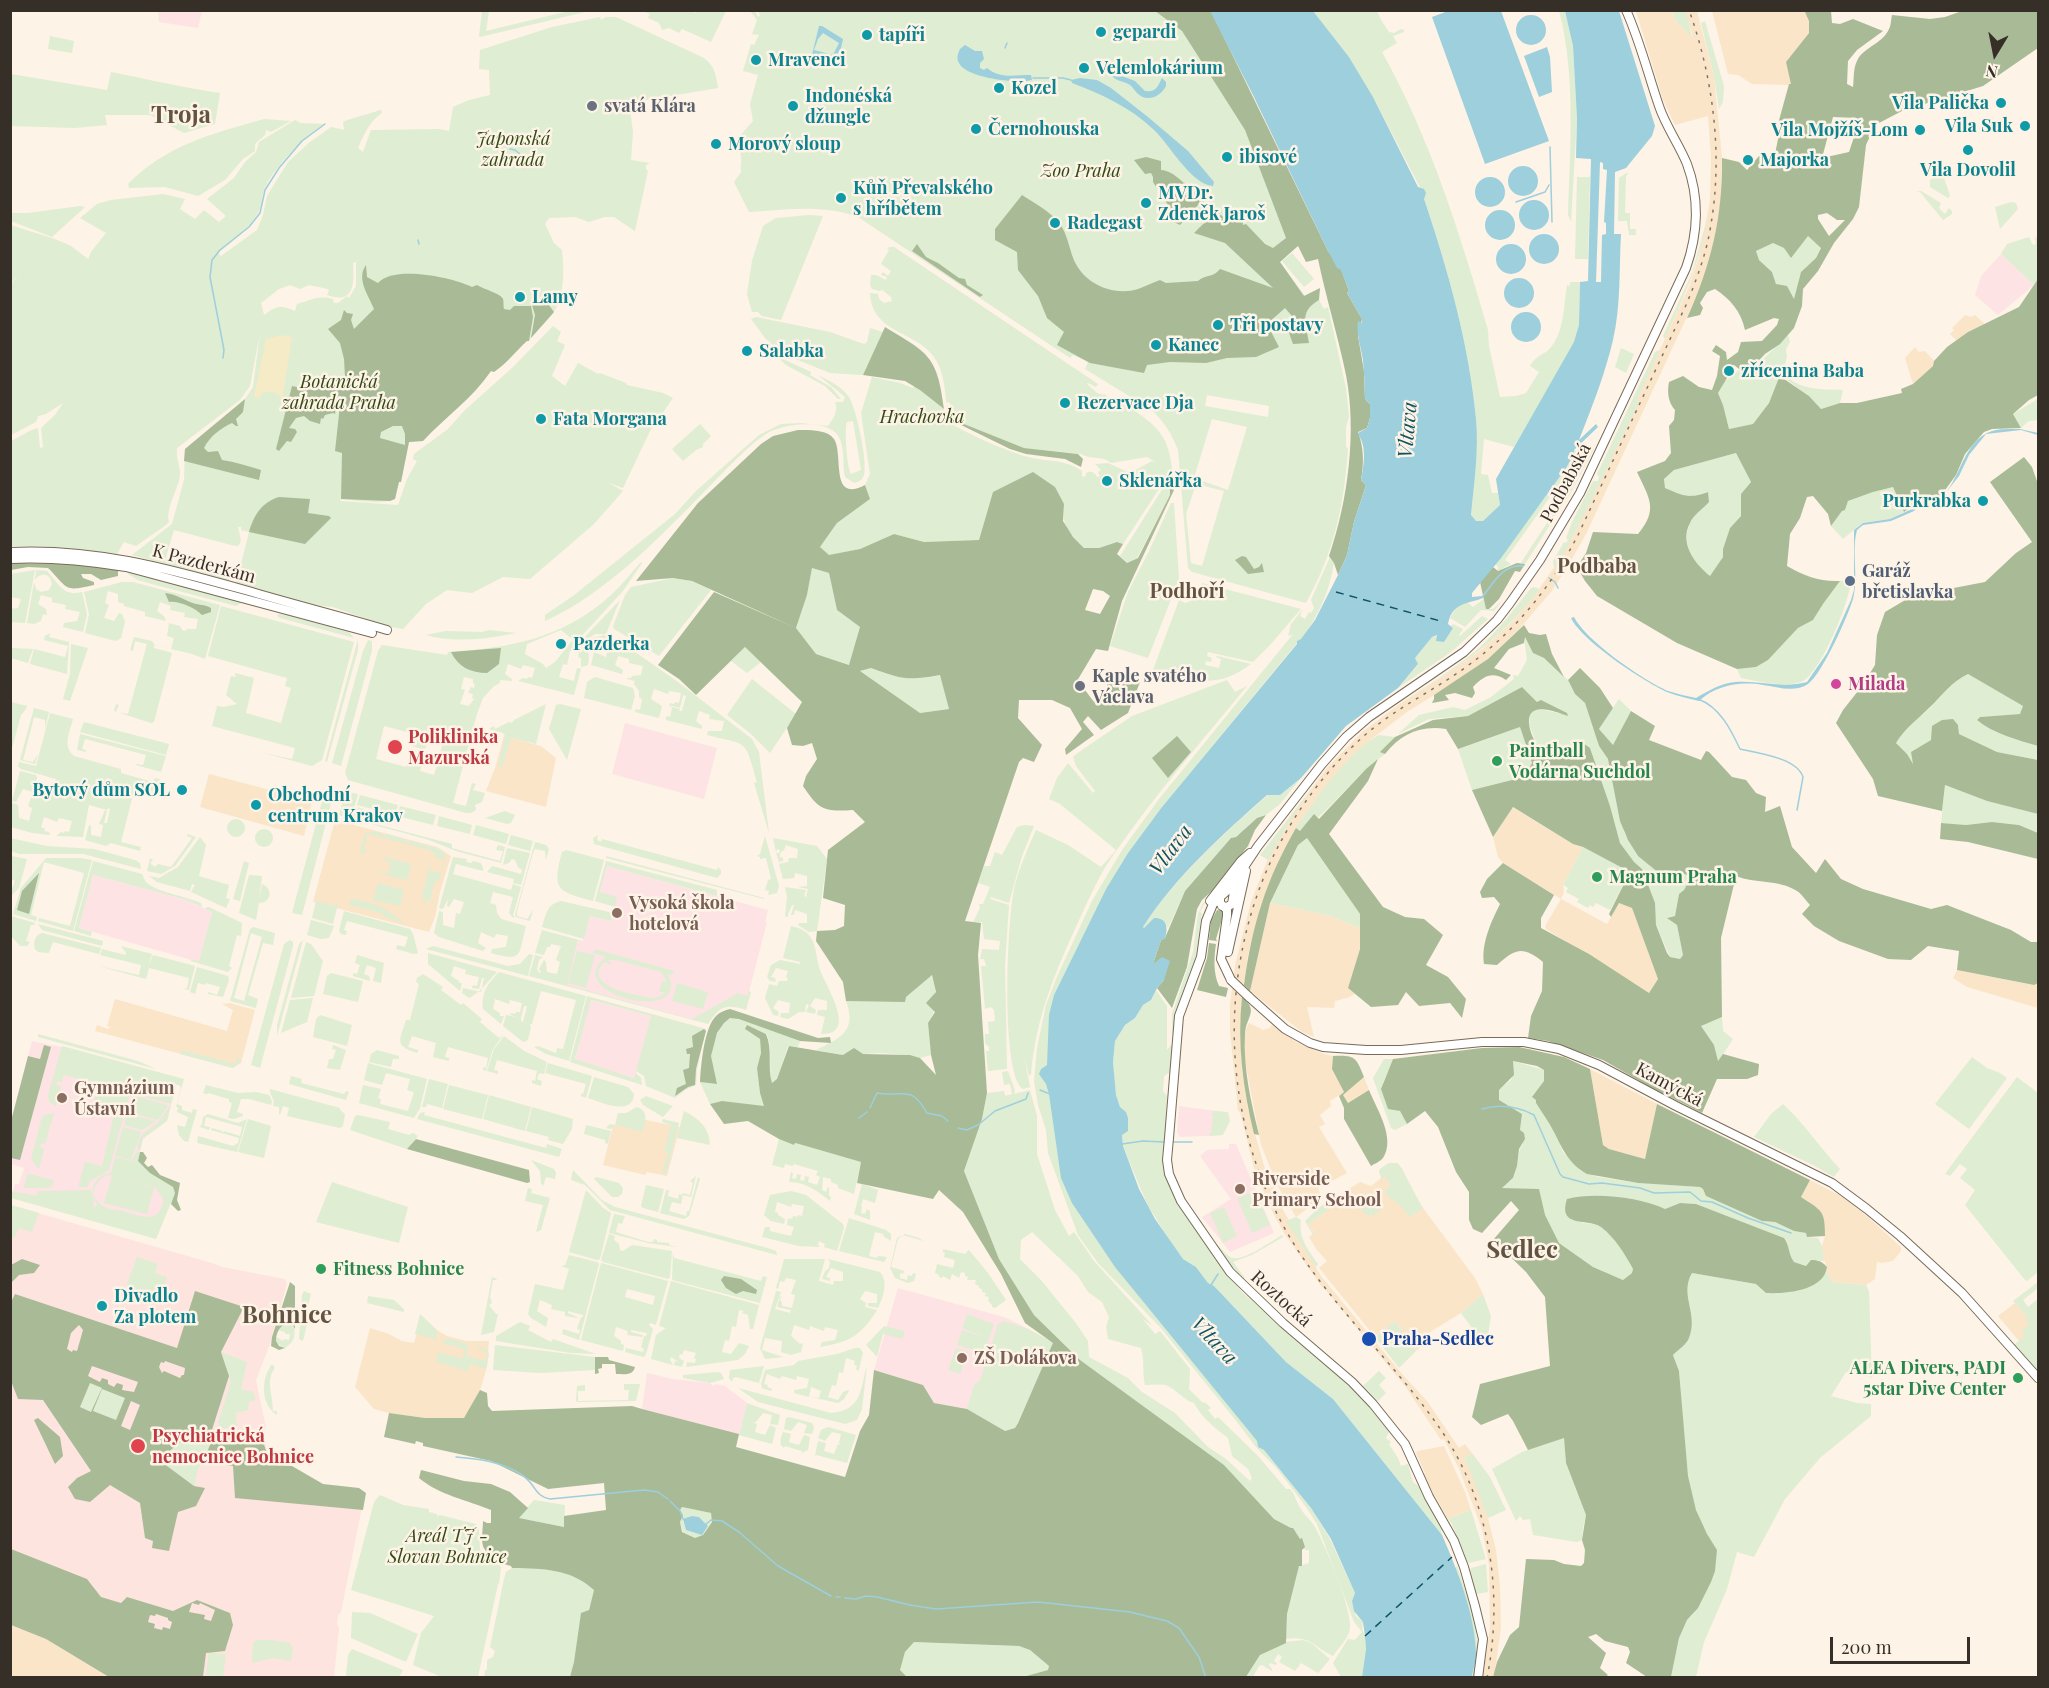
<!DOCTYPE html>
<meta charset="utf-8">
<style>
body{margin:0}
#map{position:relative;width:2049px;height:1688px;overflow:hidden;background:#fdf3e6;font-family:"Playfair Display",serif}
canvas{display:block}
.frame{position:absolute;inset:0;border:12px solid #362f27;pointer-events:none}
.north{position:absolute;left:1965px;top:24px;width:60px;height:60px;-webkit-text-stroke:4px #fdf3e6;paint-order:stroke;rotate:190deg;font-size:16px;font-weight:700;line-height:24px;text-align:center;color:#362f27}
.north::after{content:'';display:block;margin:auto;width:21px;height:27px;background:#362f27;clip-path:polygon(50% 0,100% 100%,50% 72%,0 100%)}
.scale{position:absolute;left:1830px;top:1637px;width:140px;height:27px;box-sizing:border-box;border:3px solid #362f27;border-top:0;padding-left:8px;font-size:18px;line-height:21px;white-space:nowrap;color:#362f27;-webkit-text-stroke:4px #fdf3e6;paint-order:stroke}
</style>
<div id="map">
<canvas width="2049" height="1688"></canvas>
<div class="frame"></div>
<div class="north">N</div>
<div class="scale">200 m</div>
</div>
<script>
const context = document.querySelector('canvas').getContext('2d');
context.lineJoin = 'round';
function paint(path, color) { context.fillStyle = color; context.fill(path, 'evenodd'); }
function strokePath(path, color, width, dash) { context.strokeStyle = color; context.lineWidth = width; context.lineCap = dash ? 'butt' : 'round'; context.setLineDash(dash || []); context.stroke(path); }
function write(font, color, halo, rows, align = 'center') {
  context.font = font + ' "Playfair Display",serif'; context.lineWidth = 5; context.setLineDash([]); context.textBaseline = 'middle'; context.strokeStyle = halo; context.fillStyle = color; for (const [text, x, y, turn = 0] of rows) {
    context.save(); context.translate(x, y); context.rotate((+turn || 0) * Math.PI / 180); context.textAlign = isNaN(turn) ? turn : align; if (halo) context.strokeText(text, 0, 0); context.fillText(text, 0, 0); context.restore();
  }
}
paint(new Path2D(`
 M1802 10 1805 12 1809 21V33L1786 62 1792 85 1752 84 1738 75 1728 74 1712 11Z
 M1636 11H1672L1676 21 1693 37 1685 11H1697L1714 77 1722 158 1721 202 1710 260 1698 293 1586 534 1568 566 1551 592 1519 629 1488 659 1453 683 1407 712 1369 741 1335 775 1303 818 1281 856 1261 905 1248 955 1241 1007 1242 1069 1248 1109 1265 1169 1283 1210 1321 1276 1402 1374 1427 1401 1459 1448 1465 1444 1472 1453 1465 1458 1486 1510 1496 1550 1500 1586 1501 1628 1494 1677H1483L1490 1627 1489 1565 1482 1529 1460 1471 1444 1439 1441 1440 1405 1386 1323 1287H1322L1284 1233 1274 1215 1255 1172 1240 1112 1238 1111 1230 1032V1005L1235 965 1251 902 1271 851 1294 812 1327 768 1362 732 1401 703 1447 674 1481 650 1512 622 1535 595 1559 560 1576 530 1688 289 1699 257 1710 201 1711 158 1708 116 1675 125 1663 100Z
 M1965 315 1971 317 1975 315 1985 324 1968 332 1957 341 1950 334 1954 330 1952 328Z
 M1915 347 1919 352 1925 351 1934 361 1933 366 1913 384 1905 358Z
 M504 736 541 746 556 758 546 807 486 791 495 768Z
 M209 774 312 801 304 836 200 807Z
 M1512 807 1573 844 1583 847 1563 885 1564 892 1561 899 1607 924 1619 903 1632 908 1658 979 1649 993 1546 929 1545 926 1561 899 1503 863 1498 857 1493 837Z
 M335 820 437 847 451 856 440 892 435 917 429 932 313 902Z
 M1270 903 1331 916 1360 928V949L1348 988 1355 994 1347 998 1335 1001 1334 1008 1307 1007 1314 1037 1302 1032 1250 991Z
 M1957 970 2033 985 2038 983V1008L1967 987 1953 978Z
 M115 999 227 1031 233 1010 222 1004 230 1003 255 1010 241 1063 233 1068 95 1031 97 1025 108 1029 111 1027 107 1026Z
 M1249 1023 1263 1030 1270 1028 1272 1024 1296 1042 1324 1054 1333 1056 1332 1069 1344 1092 1330 1101 1331 1106 1320 1115 1325 1124 1319 1127 1347 1173 1318 1188 1322 1198 1296 1217 1277 1185 1261 1145 1245 1061V1030Z
 M1590 1069 1657 1104 1645 1159 1609 1149 1603 1145Z
 M1364 1077 1369 1090 1348 1103 1343 1095Z
 M646 1120 680 1127 667 1176 647 1172 645 1175 603 1165 613 1126Z
 M1389 1163H1397L1402 1168 1412 1191 1423 1208 1475 1278 1483 1294 1461 1313 1430 1332 1428 1339 1416 1351 1395 1321 1375 1337 1319 1268 1327 1261 1316 1249 1309 1237 1314 1233 1308 1224 1342 1199 1341 1194 1360 1182 1371 1186 1381 1178 1379 1170Z
 M1810 1180 1841 1196 1868 1217 1901 1247V1251L1893 1261 1882 1263 1877 1262 1875 1279 1866 1285 1833 1282 1826 1272 1827 1267 1822 1255V1246L1825 1236 1801 1197Z
 M2015 1303 2028 1316 2030 1324 2025 1335 2019 1341 1998 1316Z
 M370 1328 389 1334 402 1341 414 1343 418 1329H435L447 1336 466 1341H489L487 1367 480 1390 467 1415 464 1418H425L389 1413 374 1409 355 1387Z
 M1444 1446 1465 1492 1471 1510 1448 1519 1423 1475 1425 1473 1416 1453 1418 1451Z
 M10 1625 46 1639 109 1677H11Z`), '#fae5c9');
paint(new Path2D(`
 M158 11H202L198 28 159 22Z
 M2001 254 2034 285 1998 315 1975 295 1981 276Z
 M625 723 717 748 704 799 612 774Z
 M607 866 768 910 765 922H767L748 996 692 1019 566 985 578 940 583 941 590 916 611 921 615 906 600 892Z
 M93 875 187 900 212 912 199 962 79 928Z
 M590 1000 651 1016 635 1078 575 1060Z
 M32 1041 61 1047 151 1083 175 1089 167 1121 143 1139 138 1161 173 1187 159 1230 13 1191 15 1184H19L24 1168 11 1164V1121Z
 M1179 1106 1224 1112 1223 1135 1180 1137 1177 1132Z
 M1229 1144H1236L1274 1233 1230 1252 1202 1217 1231 1199 1200 1156 1207 1150 1229 1149Z
 M898 1288 1004 1317 1021 1325 1054 1343 1015 1428 1005 1431 967 1409 934 1403 923 1385 874 1370Z
 M647 1373 673 1379 710 1383 713 1386 715 1384 725 1386 747 1403 739 1434 642 1409Z`), '#fee3e5');
paint(new Path2D(`
 M10 1205 212 1263 222 1267 285 1279 287 1284 270 1344 256 1380 266 1428 263 1433 271 1467 285 1465 286 1468 316 1485 364 1497 341 1612 338 1616 337 1624 339 1628 334 1677H109L46 1639 11 1625Z`), '#fee4df');
paint(new Path2D(`
 M758 10 1155 11 1182 31 1245 130 1291 251 1280 262 1305 296 1291 304 1308 337C1305 318 1301 311 1319 300L1324 309 1328 307 1346 388 1349 417 1346 427V447L1348 448C1344 507 1334 552 1306 603L1192 572 1188 568 1178 450C1172 434 1164 422 1152 410L1085 369 1088 362 1073 355 1070 358 858 217C822 204 786 210 749 212L734 182 741 172C740 167 742 162 741 157 738 135 738 138 753 121L750 104 758 75 743 71 751 44 754 45 759 35 752 34 757 20 750 11H755L758 17 760 16ZM1207 395 1269 406 1268 417 1205 406ZM1212 419 1247 427 1228 490 1194 478ZM1196 484 1224 491 1202 566 1191 563 1186 514Z
 M482 11H489L486 31 569 11H589L480 37 479 36Z
 M643 11H667L666 12 690 11 696 13 698 11H726L711 42 682 29 679 33 669 28 662 30 659 23 648 18 650 14Z
 M1313 11H1377L1381 20 1389 32 1394 33 1401 29 1404 30V32L1393 36 1397 43 1382 52C1431 140 1460 234 1488 330L1489 346 1500 397 1516 396 1526 393 1539 372 1530 366C1538 353 1544 356 1551 347 1564 332 1564 304 1567 285L1570 286V282H1580L1579 325 1575 342 1514 447 1484 439 1481 474 1488 475 1492 493H1498L1500 505 1483 521H1476L1471 516C1474 484 1479 451 1476 419 1469 344 1448 270 1424 199V195L1373 97 1349 57Z
 M1559 11H1565L1573 46 1577 118 1571 222 1568 215C1570 150 1576 74 1559 11Z
 M1672 11H1686L1692 37 1676 21Z
 M600 17 601 20 606 17H616L704 58C715 66 716 76 718 88L629 103 633 132 631 160 650 163 646 165V169L648 171 635 231 614 217H605L589 222 575 217 549 218 545 224 554 243 562 250C564 270 565 293 554 312 547 322 536 331 529 341H527C515 352 507 363 494 372L491 371C472 399 445 417 423 441L409 442 401 482H399L395 499C379 505 357 500 341 499L340 501 398 505 407 479 417 461 413 459 414 454 448 429 465 410 512 368 553 326 561 332 557 341 565 345 552 376 565 386 578 363 598 374 600 373 626 383 627 385 663 393 673 398 650 431 623 488 609 483 623 491 594 524 530 579 503 577 472 593 447 590 426 604 403 629 386 626 333 607 313 605 236 584 249 532 241 530V527H238L241 541 238 546H235L174 530 166 557 231 577 228 581 132 555 172 524 184 480 185 449 245 399 253 387 260 333 250 386 240 400 177 448C176 457 179 463 180 472 181 485 165 507 169 522L166 525 136 546 124 542 117 554 57 547 11 546V441C21 437 26 431 38 428L40 448 43 447 41 428 55 415 63 403 46 414 38 416 36 422 11 435V284L20 274 11 283 10 225 55 239 71 246 88 259 91 252 106 233 80 218 97 204 111 200 163 194 185 199 180 209 195 219 204 210 219 222 226 216 207 199 234 178 245 162 256 152 259 142 295 120 300 123 324 124C303 140 274 166 264 190 261 198 262 206 258 213 248 230 233 241 218 253L221 256 257 230 263 215 267 196 288 162 310 142 331 127 344 130 343 122 347 120 381 110 382 113C368 123 365 133 358 148L363 152 371 130H374L439 129 449 131 453 107 469 100 490 95 489 70 479 69 480 50 552 27ZM356 262V286L349 298 347 296 338 303H334L333 299C315 295 314 300 297 304L295 311C281 305 277 305 264 315L261 303 279 289 290 285 300 289 309 285 328 289 329 291 327 295C355 305 354 283 353 263Z
 M1705 21 1724 86 1723 102 1719 109 1714 77 1701 23Z
 M50 36 74 41 72 53 48 49Z
 M111 72C147 79 184 88 220 93L215 124 184 133 150 115H105L107 125 75 128 11 126V74L107 90Z
 M264 119 291 121 271 132 266 130 265 135 255 144V151L243 159 225 180 198 196 165 187 129 188 128 184C168 144 212 134 264 119Z
 M1628 172 1626 177 1625 213H1630V229H1636V235H1629L1627 221H1618L1619 178Z
 M1938 175 1944 178 1950 196 1948 198 1930 187V180Z
 M1577 177H1590L1588 259H1575Z
 M1916 191H1921L1941 203 1939 208 1945 214 1949 208 1952 211V214L1943 220 1920 192Z
 M2011 202 2016 203 2018 209 2000 229 1995 207Z
 M80 206 85 207 84 208 52 237 11 221V213H28Z
 M809 215 823 216 781 320 762 316 758 312H752L747 294 752 261 763 226 776 218Z
 M1708 216C1701 260 1683 299 1665 339L1663 336 1692 273Z
 M1808 236 1821 247 1816 258 1801 272 1794 300 1776 284 1772 272 1759 260 1756 251 1773 243 1784 248Z
 M2029 237 2033 245 2036 244 2035 238 2038 237V279L2034 285 2001 254 2007 244Z
 M890 247H894L1098 384 1096 387 1088 383 1087 384 1097 393 1103 395 1104 394 1120 405 1122 402C1153 424 1168 430 1172 469L1123 544 1117 542 1099 548H1084C1068 532 1062 527 1064 504L993 493 979 540 924 542 894 534 860 549 829 556 820 547 837 523 870 499 865 485 870 474 861 413 872 377 900 383 913 388 915 385 944 409 941 416C954 429 1005 450 1024 456 1047 463 1060 457 1082 471V476L1085 477 1086 473C1091 470 1095 473 1097 477L1100 476 1098 472 1101 470 1095 464 1108 463 1130 473 1152 461 1157 463 1147 457 1111 463C1102 455 1090 460 1081 454L1024 448 959 422 950 403 946 402C945 387 943 369 934 357 915 330 872 334 870 293L878 294 879 299 884 303 892 301 891 297 882 290 879 291 872 289 870 285 871 275H876L886 280 887 277 881 275 883 272 888 276 891 271 881 264 889 250 887 248Z
 M1292 253 1314 279 1304 287 1282 261Z
 M756 317 830 332 864 344 867 342 870 328 883 332 863 375 830 373 793 358 776 348 765 338 751 319Z
 M1788 335 1790 342 1786 349 1787 356 1783 373C1800 391 1821 389 1843 390L1840 403 1820 409 1809 396 1780 375 1769 403 1753 424 1729 429 1723 405 1718 393 1725 381 1739 370 1743 372 1762 360Z
 M1621 348 1634 354 1626 373 1615 367Z
 M1660 350 1637 400 1639 402 1593 497 1557 567H1554L1553 561 1564 542 1566 543 1568 540 1566 538 1572 522 1593 481H1598L1599 477 1597 474 1655 352Z
 M771 351 783 359 811 372 810 375 831 387 841 399H838L825 386 786 365Z
 M818 375C830 381 841 386 849 397 856 407 868 463 864 475 862 480 859 482 854 483L845 477C842 463 846 444 836 433 821 419 782 424 766 434 747 446 720 476 703 493 656 541 606 593 545 621V615L573 596 675 514 696 491 759 435 781 424 800 423 828 426C833 419 839 411 835 402H843L845 397ZM853 421 861 470 851 474C847 468 844 429 847 422Z
 M2038 399V420L2029 421 2021 428 2013 414Z
 M700 424 711 436 703 444V447L696 450 683 461 672 449Z
 M1591 448 1594 449 1569 496 1551 521 1550 525 1525 564 1521 563C1545 524 1573 489 1591 448Z
 M1574 450 1580 452C1578 462 1572 474 1563 479L1505 560 1511 564 1498 571V566L1495 565 1566 468Z
 M1736 453 1751 482 1741 494V516L1730 528 1723 549V557L1710 577C1695 564 1680 544 1690 523 1693 515 1704 508 1709 502L1707 492C1686 499 1685 497 1665 488L1664 479 1674 470Z
 M1170 477V495L1137 558 1127 563 1120 556Z
 M1893 487 1904 512 1890 519 1862 523 1843 539 1831 526 1842 511 1845 510 1848 501 1873 492Z
 M1171 503H1174L1179 579 1148 658 1110 646 1128 592 1149 551Z
 M1330 557 1334 563C1329 593 1319 614 1301 640L1297 641V643L1162 807 1128 853 1106 889 1054 995 1047 1065 1041 1069 1040 1074 1046 1084 1135 1290 1257 1441 1258 1447 1264 1450 1311 1508 1330 1539 1355 1593 1352 1601 1356 1616 1363 1622 1362 1629 1365 1636 1366 1649 1362 1677H1341L1333 1663 1348 1639 1355 1640 1362 1632 1354 1622 1317 1524 1306 1507 1278 1470 1256 1447 1237 1422 1160 1327 1098 1263 1078 1235 1048 1153 1046 1130 1038 1105 1034 1081 1037 1048 1046 1005 1056 979 1092 901 1122 850 1159 799 1293 634 1288 636 1291 624 1303 609 1300 616 1305 619 1309 612 1311 613 1314 608 1311 600Z
 M641 562 642 563 623 591 576 642 561 630 527 644 525 654 543 664 546 668 555 662 572 641C583 650 592 648 588 665L581 667V658L578 657 579 653 570 651 567 665 563 664 559 677 574 681 577 668 581 669 574 695 518 681 523 678 527 679 528 677 532 678 535 668 523 665 521 669 508 664 505 674 512 679V681L500 680V683L494 686 483 698 477 714 453 803 466 806 472 783 476 784 473 790 485 793 482 802 475 805 476 810 471 813H466L348 780 345 773 378 651 382 645 447 655 448 652C509 648 562 639 610 596 621 586 631 573 641 562ZM464 677 473 679V683L475 684 474 688 471 687 468 693 473 694 472 698 474 699 469 706 460 704 465 690 461 689ZM384 726 415 734 412 746 425 750 429 738 443 742 440 754 448 756 446 765 438 763 434 775 420 771 423 759 409 755 406 767 376 759Z
 M812 568 829 573 837 610 860 627 850 665 816 654 796 628 807 595Z
 M35 570 25 623 11 622 10 609 18 608 21 599 11 597V574Z
 M36 570 47 571C59 584 63 597 82 592L87 614 83 632 63 627 64 623 77 621 80 612 65 609 66 605 52 602V598L41 595 38 604 46 609 47 615 43 614 41 621 34 624 27 623 34 582 36 589 41 592 49 590 52 584 50 578C45 572 39 574 35 580Z
 M128 571 240 601 241 603 236 606 148 583 138 580 128 574Z
 M673 578 692 581 711 590 659 656 614 629 613 626 625 595 631 587Z
 M1851 579C1851 599 1820 675 1801 682 1783 688 1759 681 1741 678L1737 669 1756 667 1768 660 1798 628 1813 620 1823 604 1840 581Z
 M122 582H133L220 605 205 659 192 654 154 645V648L172 653 154 722 151 723 114 711 116 704 119 705 116 712 128 714 147 644 135 641 133 651 130 650 134 637 152 641 155 645 171 649 174 638 167 636 169 623 180 626 182 630 186 631 187 629H196L198 619 184 617 185 613 170 610 171 606 160 602 157 611 164 616 166 621 145 616V612L124 606V604L118 602V594L108 591 105 603 109 605 104 618 114 621 119 613 122 614 125 622 121 638 116 641 85 633 89 614 84 592Z
 M1202 583 1301 609 1270 645 1253 662 1208 652 1207 656 1212 658 1211 662 1206 661 1205 665 1219 668 1221 659 1216 657 1217 656 1251 664C1213 692 1195 678 1153 670L1179 600 1185 603C1196 600 1199 594 1202 583Z
 M1534 587 1538 588 1539 590 1535 595C1498 642 1451 673 1401 703 1427 686 1454 669 1478 649 1498 631 1514 609 1531 588Z
 M1484 599 1486 609H1493L1503 600 1494 611 1481 610 1465 627 1450 618 1456 608 1466 601 1473 607Z
 M620 600 606 634H595L588 639 604 635 635 652 678 682 752 739 759 752 769 833 754 783 757 782C744 737 749 746 707 735L708 731H722L724 721 709 719 710 715 699 711 696 721 702 726V729L666 720V716L670 717 672 708 669 706 680 709 679 711H682L686 696 683 695 680 708 669 705 670 703 674 704 675 702 679 703 681 693 669 691 668 694 654 689 651 699 662 706 659 718 635 712 636 709 640 710 642 699 639 697V691L634 684 635 681 627 679V678H631L632 676 641 675 643 666 629 663V659L618 656 615 665 623 670 622 674 591 665 594 652 606 657 609 644 601 642 602 638 597 637 591 648 578 644Z
 M221 606 354 642 322 760 312 766 264 753 292 759 295 748 212 726 217 706 224 707 237 704 226 695 231 676 236 677 235 673 254 678 246 713 281 723 291 688 285 686 287 678 208 656Z
 M278 614 290 615 349 632 354 638 280 618 277 616Z
 M1482 616 1488 619 1451 652 1398 688 1418 665 1415 658 1432 637 1437 636 1438 639 1444 642 1453 628 1451 626 1453 624 1463 629 1459 635 1460 636Z
 M489 630 516 633C488 639 453 643 426 635L446 631 482 632Z
 M50 633 49 637 69 642 67 674 30 664 34 649 65 657 68 646 44 640 45 636Z
 M1524 636 1533 653 1544 658 1568 680 1575 694 1585 703 1599 746 1608 759 1624 832 1638 856 1660 874 1682 873 1691 877 1684 890 1679 894 1675 916 1668 917 1677 925 1683 955 1680 959 1670 957 1656 925 1654 903 1642 869 1634 863 1620 843 1610 806 1590 748 1571 749 1563 753 1549 754 1539 749 1529 725 1530 714 1534 710H1544L1567 715 1537 702 1522 687 1468 716 1429 719 1398 734 1419 715 1453 707 1465 710 1491 697 1514 679 1513 675 1518 676 1527 660Z
 M358 639V650L327 762 325 761Z
 M368 640 372 641V651L341 766 332 763 363 651Z
 M71 644 88 648 70 701 63 699 70 674Z
 M745 647 761 662 747 673 731 661Z
 M10 648 33 649 28 663 11 658Z
 M871 668C900 679 910 681 941 675L949 709 920 713 860 671Z
 M1968 674 2023 706 2021 714 1980 717 1977 720C1994 734 2018 740 2038 746V760L1997 752 1959 734 1958 725 1933 735 1931 740 1911 752 1914 765 1896 743C1905 728 1917 720 1929 709 1942 696 1951 682 1968 674Z
 M595 677 633 688 635 696 631 710 584 698 587 682Z
 M752 679 796 714 770 753 751 734 727 715Z
 M1227 680 1235 692 1247 686C1202 741 1154 796 1114 854 1100 873 1090 897 1080 918 1056 970 1036 1016 1031 1074L1029 1076 1024 1056 1030 1087 1023 1089C1000 1075 1007 914 1015 885 1020 866 1028 848 1036 830L1068 845 1101 867 1116 850 1060 804 1049 799 1057 778 1068 763 1093 793 1095 791 1076 766 1073 757 1079 752 1132 716Z
 M1619 699 1631 711 1613 745 1599 729Z
 M11 702 27 706 26 709 21 715 11 752Z
 M546 704 536 744 511 738 502 767 498 766 505 736 503 733 489 729 494 726 495 729 509 722 512 723 514 720Z
 M560 704 581 709 567 760 549 729 556 705Z
 M34 708 49 712 45 728V720L34 717 23 760 33 762 38 754 35 764 20 760Z
 M50 713 73 719C70 731 62 746 74 756L121 769V773L153 782 155 778 160 779 156 792 135 787 121 842 141 847 140 851 111 843 106 846 85 840 89 825 91 826V835L101 837 103 825 99 824 105 810 107 811 104 823H107L110 809 108 808 107 810 89 805 83 837 56 836 61 832 64 833 65 831 69 832 72 821 59 818 57 822 44 817 41 827 45 829 44 831 49 832 50 835 32 833 11 827 12 803 18 805 19 818 29 821 32 808 28 806 33 792 23 789 16 802 12 801 20 771 36 775 37 778 35 787 53 791 56 779 21 769 18 766 19 762 36 766Z
 M84 722 169 744 166 755 80 732Z
 M1520 727 1532 763 1524 777 1472 790 1458 749Z
 M80 734 166 756 161 772 136 765V764L143 765 146 755 85 739 82 749 86 750V752L77 750Z
 M1379 735 1395 737 1381 752 1385 754C1353 776 1333 810 1300 831L1296 828C1315 800 1350 749 1379 735Z
 M1301 778 1280 804 1266 815 1257 818 1236 837 1231 838 1185 891 1168 928 1165 922 1148 925 1144 928 1143 927C1177 876 1222 835 1268 795H1280Z
 M1945 785 1987 801 2038 814V833L2019 825 1992 822 1966 825 1941 823Z
 M1313 787 1289 822 1268 860 1260 855Z
 M352 793 358 794 351 819 339 815 344 797Z
 M324 794 333 796 302 915 292 913Z
 M360 795 398 805 395 815 357 805Z
 M400 806 436 815 433 825 397 816Z
 M356 807 364 809V811L359 809 356 819 452 844V848L500 861 503 851 496 850 498 845 505 847 501 863 456 851 429 840 353 819Z
 M505 811 515 815 511 823 507 824 485 818Z
 M439 816 472 825 470 834 437 826Z
 M227 828a9 9 0 1 1 18 0a9 9 0 1 1-18 0Z
 M476 825 509 834 506 844 473 835Z
 M1024 825 1034 826 1022 856 1009 903 991 897 990 899 1009 905 1005 965 1007 1069 988 1071 986 1051H989V1047L985 1043V1034H989L988 1022 995 1021 994 1010 991 1007 985 1009 981 966H986L984 959H980L982 949 999 950 1000 941 984 939 982 922H973L980 908 979 904H983L990 887 979 883 976 888 984 866H990L995 852 1002 855 1017 827Z
 M255 838a9 9 0 1 1 18 0a9 9 0 1 1-18 0Z
 M375 831 386 836 387 834 404 839V841L409 842 410 841 439 849 444 853 445 857 439 881H435L430 899 433 901 432 904 431 901 426 900 425 903 422 896 431 862 430 870 440 873 444 860 434 857 435 853 429 850 368 834 364 847 366 852 362 854 360 851 365 834Z
 M187 834 196 837 175 866 161 874 147 871 150 858 153 860 150 863 155 867 158 864 171 867 192 838 187 836Z
 M511 835 533 841 530 851 508 845Z
 M598 835 597 840 601 842 602 839 717 870 718 867 721 870V874L717 878 594 844 593 838Z
 M765 836 779 886 777 893 768 895 769 891 765 890 768 880 771 879 766 858 760 859V857L757 856 760 854Z
 M200 837 206 845 199 876 229 885 226 898 230 899 226 908 191 892 195 885 192 884 190 891 157 882 149 876 159 878 178 867Z
 M10 838 47 846 94 849 135 860 140 863 141 869 83 854H19L11 851Z
 M773 838 817 846 827 859 817 931 809 932 798 925 799 923H807V914L795 910 794 915H791L794 905H792L788 914V917L785 916 787 898 785 887 806 890 804 896 806 897 808 889 798 887 807 886V876L795 873 794 878 783 879 779 864 788 862 789 858H797L798 849 786 845 784 850 780 853V857L783 858V861L779 862 776 853H779L780 850 777 849 776 852Z
 M1307 838 1360 914V928L1331 916 1270 903 1298 845Z
 M535 842 546 845 549 849 546 860 545 851 535 849 533 853 517 911V916L527 919 533 910 530 921 516 917 515 915Z
 M1583 847 1630 872 1610 910 1596 903 1593 907 1590 905 1588 908 1577 902 1579 899 1566 892 1568 888 1563 885Z
 M507 848 530 853 521 885 513 883 514 879 487 872 492 866 521 874 522 870 518 867 515 860 512 859 509 863 503 865Z
 M566 850 604 860 593 901C556 891 552 890 562 852Z
 M11 856 27 859 19 888 11 896V889H12L15 881 11 879Z
 M606 856 764 898V899L606 858Z
 M385 857 411 864 407 880 381 874 382 867V873L388 874 391 862 385 860 383 865Z
 M453 857 467 859 466 862 472 863 473 861 481 863 483 868V871L456 864 453 874 511 890 513 884 521 887 513 915 515 918 512 917 509 913 513 897 493 892 490 903 496 905 497 913 501 919 526 926C518 956 524 962 491 953L492 949 506 947 508 936 496 934 494 938 481 932 478 943 486 948 483 951 439 937 434 933 439 911 443 912V925L454 928 456 913 460 914 464 902 454 899 449 907 447 906 448 899 443 909 439 908Z
 M46 858H80L92 860 73 931 38 921 39 918 70 926 84 873 44 862 31 915 37 917 36 921 13 914 21 888Z
 M93 861 142 874C144 878 145 883 150 885 159 892 188 897 201 903L202 907 187 900 93 875 79 928 92 932 91 936 74 931Z
 M244 861 249 863 240 901 233 899Z
 M606 861 717 890V896L607 866 600 892 617 897 615 907 595 901Z
 M249 875 262 876 259 900 262 884C274 889 271 903 259 903L256 920 239 913Z
 M378 883 404 890 400 906 373 900Z
 M351 899C374 902 383 906 404 923L385 917 381 913 349 905Z
 M1207 899 1200 912 1202 913 1195 961 1174 1033H1172V1014L1193 952 1198 914 1203 903Z
 M316 901 334 906 335 903 338 904 333 924 312 918Z
 M561 901 613 913 611 921 590 916 584 939 542 927C546 914 547 904 561 901Z
 M207 907H209L242 923 241 936 237 935 229 966 232 968 228 972 191 961V959L199 961 212 912 205 909Z
 M344 911 410 929 413 934 418 953 414 954 396 949 397 945 405 947 408 937 347 921 344 930 347 931 346 935 341 934 339 931Z
 M11 916 35 923 34 925H31L26 941 30 942 27 946H20L11 936Z
 M311 920 334 926 329 938 321 939 307 935Z
 M38 924 103 941 102 946 42 930Z
 M791 926C799 928 806 930 811 938 817 947 816 960 820 970 826 987 859 1035 821 1034L825 1017 817 1015 818 1010H827V1001L815 998 810 1006 816 1010 815 1014 806 1012 809 1005 806 1004 805 1012H799L788 1019 780 1017 781 1013H789L790 1003 778 1000 773 1008 779 1012 778 1016 773 1015 765 998 769 984 777 986 779 981H787L788 978 786 977 788 971 776 968 771 977 775 978 776 982 770 981 767 977 771 965 780 960 800 964V962L783 958Z
 M253 927 275 933 273 945 263 943 248 995 258 999 256 1008 230 1001 250 929ZM251 933 262 937 244 1001 234 998Z
 M542 930 583 941 578 940 567 985 692 1019 738 993 748 996V991L751 992 746 1010C725 1003 719 1007 708 1024L529 976 535 955 543 957 539 960 537 969 539 973 541 972 539 969 544 960 546 962 547 972 557 974 560 962 556 960 561 946 551 944 550 947H547L544 955 535 953Z
 M42 933 101 948 99 954 53 942 49 953 38 952 35 949C33 942 35 935 42 933Z
 M290 940 293 942V946L260 1068 251 1065 284 944Z
 M303 940 277 1036V1025L299 944Z
 M306 942 311 944 323 961 314 996 291 998Z
 M121 946 152 954 148 967 153 955 195 966 189 990 184 989 187 988 189 978 149 968 146 979 98 966 139 975 141 965 100 955 102 949 126 955V953Z
 M433 946 508 966 520 964 529 954 533 955 528 976 426 949Z
 M595 949 674 971 672 975 668 974C693 1027 557 993 606 957L593 953ZM608 960H616L661 972 667 982 662 981 659 991 665 993 659 997 652 998C637 995 581 987 604 962L611 965V963Z
 M577 951 595 955 586 988 568 983Z
 M428 953 497 972C487 982 481 992 469 998L462 993 463 988 481 992 484 978H482L479 989 472 988 473 985 477 986 479 977 465 974 466 970 454 966 451 976 459 981V983H462L460 991 428 964Z
 M357 955 384 963 381 983 373 981 376 968 367 965 364 974 369 976 370 981 353 976V973L357 974 360 965 355 963Z
 M197 967 228 976 229 980 223 997 208 994V992L217 995 220 987 206 983 205 985 198 983 195 994 190 992Z
 M499 972 586 996 569 1061 546 1054 534 1047 538 1046 556 1053 557 1048 563 1049 576 1000 541 991 532 1024H530L531 1027 528 1040 523 1042 503 1026 506 1015 521 1018V1021L523 1022 527 1006H524L521 1018 510 1015 511 1013 515 1014 516 1012H520L522 1003 510 1000 509 1004 495 999 493 1009 500 1013V1016H504L501 1024 483 1009C481 992 488 984 499 972Z
 M331 973 363 981 358 1002 323 994 327 976Z
 M423 974 443 987 441 990 461 1005 463 1003 482 1019 480 1022 499 1038 503 1035 493 1049 486 1071 483 1070V1067L486 1068 488 1058 448 1047 445 1057 449 1058V1061L433 1057 436 1043 412 1036 408 1047 418 1050V1053C393 1046 400 1040 406 1020H410L419 984 416 982 417 978Z
 M931 974C937 992 939 1007 928 1023L931 1055 920 1058 910 1055 880 1053 843 1055 816 1050C841 1038 857 1031 846 1001L906 997Z
 M677 983 708 992 703 1009 672 1001Z
 M1156 990 1167 1006V1050L1173 1043 1170 1072 1164 1076 1163 1091 1167 1096 1165 1170 1176 1199 1217 1260 1242 1292 1320 1358 1352 1387 1390 1430 1386 1438 1391 1442 1389 1444 1398 1458 1401 1466 1408 1464 1413 1482 1422 1489 1444 1527 1441 1531 1442 1535 1333 1399 1286 1362 1214 1286 1208 1283 1196 1267 1183 1259 1173 1246 1147 1204 1123 1146 1122 1135 1126 1112 1120 1107 1116 1095 1113 1062 1115 1041 1125 1025 1135 1018 1143 1005 1151 1000Z
 M587 996 706 1029 697 1069 696 1085 685 1090 675 1098 646 1086 644 1076 636 1071 651 1016 591 1000 575 1059 634 1078 636 1073 641 1078 642 1085 570 1062Z
 M313 998 307 1022 281 1033 290 1000Z
 M320 1015 352 1025 347 1046 313 1037 316 1019Z
 M1722 1017 1723 1031 1733 1039 1718 1062 1714 1045 1700 1026Z
 M730 1018H739L800 1041 798 1047 788 1046 777 1080 772 1083C768 1066 773 1050 767 1034L747 1025 746 1030 760 1039 761 1053 757 1068 760 1093 765 1107 722 1101 710 1104 700 1082 717 1084C715 1075 710 1064 711 1056 712 1042 719 1026 730 1018Z
 M38 1034 138 1061 156 1069 38 1037Z
 M504 1036 524 1051 547 1062 544 1074 539 1073 537 1079 542 1081 541 1086 532 1083V1080L535 1081 537 1071 497 1060 494 1070 498 1071V1074L487 1071 494 1049Z
 M333 1045 346 1050 340 1070 327 1068 329 1059H333L336 1050 332 1049Z
 M62 1046 184 1079 177 1104 182 1106V1110L192 1113 193 1109 197 1110 188 1142 184 1141 179 1135 177 1125 185 1127 188 1117 177 1112 178 1107H176L181 1088 179 1085 168 1083 167 1085 176 1087 171 1104 130 1093 109 1170 90 1181 88 1187H78L85 1162 102 1166 114 1115 92 1109 99 1084 64 1075 62 1082 57 1081 56 1085 61 1086 56 1106 49 1102 48 1095Z
 M181 1050 235 1064 238 1057 241 1061 233 1068 180 1054Z
 M377 1050 399 1056V1059H393L391 1067 369 1062 371 1054Z
 M1972 1057 1987 1068 2000 1073 2007 1078 1969 1129 1935 1104Z
 M1384 1059H1393L1383 1083 1385 1102 1393 1109 1400 1111 1407 1124 1395 1130 1391 1128 1373 1078Z
 M1513 1061 1544 1070V1081L1536 1103 1555 1133 1563 1152 1580 1170 1598 1177 1638 1183 1700 1187 1703 1189 1706 1196 1762 1221 1775 1222 1794 1231 1807 1233V1237L1818 1238 1822 1246 1824 1261 1816 1260 1806 1266 1794 1262C1788 1254 1790 1246 1784 1238L1696 1204 1680 1203 1665 1209 1631 1200 1589 1196 1582 1223 1598 1224 1618 1243 1633 1269 1632 1273 1623 1280 1593 1267 1559 1243 1528 1189 1502 1188C1505 1184 1511 1182 1513 1178 1519 1167 1516 1153 1523 1144L1520 1130 1522 1114 1498 1100 1499 1090 1512 1079Z
 M368 1063 427 1079 420 1108 414 1118 359 1103 363 1085 381 1089 378 1098 381 1099 380 1104 408 1111 414 1092 407 1090 410 1079 386 1073 382 1085 364 1080Z
 M548 1063 592 1076 586 1098 581 1096V1093L583 1094 586 1084 545 1073Z
 M1008 1071 1015 1090 1014 1094 1030 1090 1037 1116V1154L1055 1210 1069 1236 1074 1232 1094 1261 1153 1326 1143 1319 1155 1334 1160 1331 1190 1369 1189 1389 1202 1402 1206 1403 1211 1408 1208 1410 1215 1419 1218 1417 1258 1456 1286 1489H1290C1296 1496 1296 1502 1301 1509 1305 1516 1311 1520 1315 1527 1325 1546 1352 1608 1350 1628 1349 1638 1338 1648 1333 1656 1314 1647 1310 1635 1286 1639L1287 1614 1299 1566 1309 1563V1550H1305L1300 1539 1291 1528 1274 1519 1224 1465 1080 1360 1034 1315 999 1259 964 1171 982 1119 987 1093 1004 1091 1005 1096 1012 1094 1010 1084 1004 1085 1002 1072ZM1032 1232 1078 1276 1088 1292 1102 1302 1109 1317 1106 1327 1108 1339 1141 1348C1145 1361 1142 1372 1145 1385 1151 1385 1159 1384 1165 1385 1177 1389 1183 1400 1194 1403 1202 1418 1215 1428 1228 1438L1232 1456 1248 1469 1252 1478 1250 1481 1226 1459 1208 1447 1175 1413 1142 1392 1128 1378 1089 1357 1088 1341 1075 1322 1041 1280 1020 1259 1021 1240Z
 M291 1076 302 1079 301 1083 344 1094 346 1091 349 1092 346 1100 289 1084Z
 M594 1077 628 1087 634 1094C633 1117 600 1102 588 1098Z
 M2017 1077 2038 1093V1272L2027 1281 2025 1280 1965 1205 1975 1190 1960 1178 1967 1169 1960 1164 1950 1176 1945 1174Z
 M429 1079 448 1084 442 1108 427 1104 426 1107H422Z
 M206 1085 238 1093 256 1092 269 1095 272 1101 271 1105 249 1099H241L237 1112 243 1114V1116L234 1119 228 1118 232 1103 229 1102V1099L208 1093 206 1096 207 1094 203 1093Z
 M449 1085 488 1095 482 1119 443 1109Z
 M270 1089 340 1108V1110L345 1114 343 1126 340 1128 287 1116 289 1108 283 1106 280 1115 279 1114V1107L273 1106 274 1102 270 1092Z
 M132 1095 167 1105 168 1106 158 1120 127 1112Z
 M489 1095 531 1107 525 1131 483 1119Z
 M646 1096 673 1106 663 1117 643 1105 640 1100Z
 M1783 1104C1805 1124 1820 1148 1840 1169L1834 1177 1813 1165 1754 1137 1771 1114Z
 M171 1105 167 1121 143 1138 140 1150 137 1149C140 1130 146 1133 158 1122 163 1117 166 1110 171 1105Z
 M532 1107 573 1119 572 1129 563 1144 548 1140 549 1137 526 1131Z
 M637 1107C650 1112 645 1122 642 1132L616 1125 611 1129 606 1128 610 1124 615 1125 618 1113H626Z
 M684 1111C699 1119 709 1127 710 1145L677 1138Z
 M1214 1111 1228 1112 1230 1121 1223 1135 1209 1136V1134L1211 1133 1213 1117 1211 1113H1213Z
 M425 1112 424 1115 546 1148 547 1144 562 1149 559 1157 417 1119 420 1113Z
 M54 1113 45 1144 41 1143 40 1147 44 1149 39 1169 31 1159 41 1120 44 1115Z
 M127 1113 129 1115 156 1121 142 1130 124 1125Z
 M208 1114 238 1123 247 1119 237 1152 197 1143 198 1136 233 1146 238 1143 239 1138 211 1130 212 1128 222 1131V1133L224 1131 240 1136 242 1127 206 1117 204 1126 210 1127 209 1130 200 1127 202 1124 203 1117Z
 M358 1115 390 1122 388 1129 409 1135 413 1133 418 1136 407 1149 350 1130 355 1116Z
 M248 1119 271 1126 264 1158 238 1152Z
 M663 1119 679 1123 666 1173H662L668 1152 664 1151 671 1125 662 1122Z
 M586 1125 611 1131 608 1144 605 1143V1140L584 1134Z
 M123 1127 141 1132 131 1160 115 1156Z
 M779 1139 794 1145 795 1143 799 1144 861 1162 854 1194 838 1188V1185L831 1182V1179L823 1177 822 1190 826 1192 828 1187H829V1196L831 1197 830 1201C817 1191 806 1182 789 1182L791 1172 793 1173 792 1178 796 1179 797 1174 801 1175 800 1180 804 1181 805 1176 809 1177 808 1182 817 1185 820 1177 816 1175 818 1171 794 1164 793 1166 785 1164 784 1168 772 1165Z
 M137 1151 140 1152 138 1161 150 1173 173 1187 175 1193 156 1239 11 1198 10 1194 13 1191 36 1196 38 1191 91 1190 94 1202 93 1206 96 1207 97 1204C88 1190 94 1175 111 1173L115 1157 132 1161ZM108 1175 156 1188 163 1199C162 1225 139 1216 123 1211 116 1210 106 1209 100 1204 88 1194 96 1179 108 1175Z
 M531 1160 554 1169 556 1173 555 1179 546 1177 543 1186 541 1183 540 1171Z
 M1389 1163H1397C1404 1170 1416 1197 1423 1208L1410 1217 1401 1206 1386 1195V1189L1391 1185 1385 1177 1382 1179 1379 1172 1381 1168Z
 M573 1170 602 1200 615 1207 771 1249 776 1251 777 1255 610 1210 585 1185 571 1180Z
 M29 1174 54 1180 52 1186 48 1188H24L27 1175Z
 M112 1176 154 1187 147 1214 104 1203Z
 M696 1176 691 1197 683 1195 681 1204 672 1202 669 1211 686 1216 687 1211H689L698 1177 700 1179 689 1216 684 1219 660 1213 666 1190H669L668 1196 678 1199 679 1194 682 1195 683 1193 690 1195 693 1183 690 1181Z
 M596 1177 619 1183 623 1188 622 1194 618 1197H612L594 1179Z
 M332 1182 408 1207 399 1243 316 1222Z
 M862 1184 878 1190 875 1203 863 1199 861 1207H862L861 1213 865 1214 867 1209 870 1211V1220L854 1214Z
 M646 1185 664 1189 658 1212 643 1208 641 1206Z
 M528 1188 532 1189 531 1193 550 1198 541 1230 536 1232 543 1205 525 1201Z
 M586 1190 603 1208 611 1213 600 1259 597 1260 569 1252Z
 M791 1191 806 1195 843 1224 844 1228 837 1251 824 1247 825 1244 819 1241 818 1245 820 1247 799 1246 762 1237 765 1227H770V1231L791 1236 794 1227 787 1225 788 1218 792 1219 793 1216 797 1217 798 1215 802 1216 804 1206 792 1204 791 1207 777 1202 775 1212 778 1213V1215L785 1219 784 1224 771 1221 764 1215 770 1195Z
 M1256 1191 1270 1225 1252 1233 1237 1198Z
 M1377 1193 1382 1201 1381 1210 1374 1215H1366L1359 1206Z
 M1334 1198 1337 1203 1308 1224 1314 1234 1313 1235 1305 1221 1318 1208Z
 M11 1205 39 1213 32 1232 19 1228 14 1238 12 1237 11 1240Z
 M1224 1207 1237 1236 1223 1243 1210 1213Z
 M614 1214 625 1216 622 1224 618 1223 616 1232 648 1242H653L654 1239 657 1240V1242L669 1243V1245L677 1247 648 1243 609 1233Z
 M1296 1217 1301 1220C1298 1237 1308 1250 1318 1264L1316 1267 1286 1221Z
 M849 1218 886 1230 891 1234V1241L883 1236 884 1234 875 1232 869 1256 877 1258 878 1256 887 1257 884 1262 839 1251Z
 M609 1234 615 1236 614 1240 619 1244 620 1250 623 1251 632 1245 672 1251 670 1277 668 1279 603 1262 601 1260Z
 M905 1234 919 1238 924 1241 903 1235 898 1239 891 1267 904 1271 903 1274 900 1273V1278L907 1280 908 1275 912 1276 913 1273 916 1274 914 1281 908 1283 895 1278 890 1268 897 1238Z
 M1282 1235 1283 1237 1252 1255 1233 1262 1245 1278 1243 1280 1215 1244C1220 1246 1227 1257 1233 1258 1244 1261 1272 1241 1282 1235Z
 M943 1249 965 1254 969 1250 988 1273 1006 1300 995 1308 992 1307V1305L988 1301 989 1297 985 1296 986 1293 982 1292V1289L979 1288V1286L975 1284 976 1280H967L968 1277 965 1276V1273L961 1272 959 1278 952 1274 950 1280 943 1276 942 1278 939 1277V1275L935 1273 937 1264 953 1268 955 1260 944 1257 945 1253 943 1252Z
 M673 1252 674 1258 761 1281 763 1276 767 1277 760 1303 672 1280Z
 M569 1255 597 1262 599 1264 579 1340 562 1334 563 1329 579 1334 580 1330 577 1329 581 1317H583V1315L568 1311V1313L579 1318 565 1316V1312L551 1309 552 1305 540 1300 537 1311 548 1318 546 1327 531 1318 528 1314 535 1284 563 1290 569 1269 561 1266 565 1265Z
 M137 1257 158 1264 155 1273 167 1277 163 1288 173 1292 169 1304 129 1289 127 1284Z
 M784 1259H825L819 1281 833 1285 834 1281H843V1272L831 1268 826 1277 830 1278V1281L822 1279 825 1271 829 1268 830 1262 828 1259 880 1272C889 1282 883 1297 878 1308L868 1306V1303H877V1294L865 1291 860 1299 866 1303 865 1307 877 1310C861 1336 849 1342 820 1347L822 1342 835 1340 838 1330 825 1327 824 1331 810 1326 809 1330 794 1325 791 1336 800 1344 803 1343 801 1352 791 1355 781 1352 782 1341 765 1338 762 1350 783 1357 765 1359 760 1348 776 1291 781 1292 775 1309 790 1313 791 1310 777 1307 780 1296 781 1297 780 1301 782 1302V1306L792 1308 795 1295 791 1294 796 1280 786 1278 784 1282 780 1281 778 1289 776 1288Z
 M601 1263 668 1281 656 1325 650 1323 649 1325 653 1329 646 1354 644 1357 625 1352 626 1348 643 1352 644 1349 641 1347 644 1336H646L647 1333 631 1330V1332L643 1335 639 1347 642 1337 627 1335 628 1331 616 1327 614 1336 621 1341V1344L624 1345 623 1351 581 1340ZM627 1289 655 1296 653 1305 625 1297Z
 M1826 1272 1833 1282 1866 1285 1869 1291 1872 1378 1858 1372H1846L1831 1396 1857 1403 1871 1404V1416L1820 1458 1785 1499 1754 1557 1737 1552 1727 1589 1704 1642 1696 1677 1671 1678 1679 1638 1687 1620 1694 1613 1711 1582 1717 1550C1709 1538 1700 1524 1696 1509 1682 1467 1683 1415 1679 1371L1673 1354C1678 1350 1687 1344 1689 1338 1699 1314 1679 1296 1692 1273L1757 1284 1766 1293H1770L1798 1290 1820 1280Z
 M492 1277 497 1279 496 1280H493L490 1297 492 1303 489 1305 496 1314H498L494 1332 481 1335Z
 M671 1281 759 1305 753 1329H750L748 1315 742 1313 744 1311 739 1310 736 1327 732 1326 729 1341 725 1340 722 1352 731 1354 739 1343 749 1346 745 1354 738 1360 686 1367 687 1362 695 1363 696 1359 694 1358 696 1353 684 1350 682 1355 680 1354 679 1358 684 1361 682 1367 674 1365 675 1361 679 1362 671 1357 670 1360 673 1365 651 1359 656 1335 666 1328 659 1326Z
 M2038 1282V1288L2023 1300 2028 1307 2038 1299V1376L2013 1346 2025 1335 2022 1331 2029 1324 2025 1318 2027 1316 2013 1301Z
 M304 1291 311 1294 307 1311H310L303 1341 299 1339 302 1295Z
 M1483 1294 1491 1316 1486 1347 1461 1313Z
 M368 1296 394 1300 404 1309V1312L367 1303Z
 M420 1314 437 1330 436 1343 435 1339 415 1334Z
 M967 1314 994 1324 984 1354 957 1345 962 1330 988 1338 962 1328Z
 M1004 1321 1028 1329 1054 1343 1015 1428 1005 1431 967 1409 974 1385 980 1380 998 1324Z
 M1395 1321 1416 1351 1399 1368 1375 1337Z
 M520 1322 530 1326 528 1330 551 1342 553 1339 596 1354 571 1353 496 1341V1336Z
 M292 1323C297 1333 295 1342 285 1348L276 1343V1337L283 1341 284 1339 289 1340 290 1334H285V1332L278 1330 283 1325Z
 M884 1326 905 1331 902 1339 883 1334 877 1357 866 1345Z
 M447 1338 468 1344 466 1356 485 1361 487 1353 473 1345 486 1349 489 1354 486 1369 470 1364 468 1371 436 1362 438 1352 463 1359 464 1349 442 1343Z
 M495 1345 595 1357V1370L540 1373 493 1370Z
 M855 1348H860L863 1353 858 1373V1370H856L857 1365H854L855 1361 846 1358 843 1373 839 1372 836 1386 832 1385 828 1397 838 1400 843 1392 848 1390 849 1391 844 1399 838 1403 811 1397 819 1398 821 1391 811 1387 809 1397 794 1393V1390L807 1388 809 1379 797 1376 796 1380 782 1376 780 1379 767 1374 764 1384 768 1385 767 1387 772 1389 771 1391 762 1388 761 1384 765 1370 794 1365 798 1361 837 1354Z
 M956 1348 968 1352 960 1374 948 1370Z
 M221 1352 247 1362 241 1389 253 1392 256 1400 249 1402 248 1410 236 1413 237 1426 221 1429 218 1422 231 1382Z
 M272 1364 275 1368C265 1380 273 1395 273 1411H277V1415C260 1404 261 1379 272 1364Z
 M867 1365 862 1409 857 1420 845 1424 758 1402 738 1388 831 1413C862 1410 860 1391 867 1365Z
 M764 1366 759 1383 736 1377 733 1378 732 1382 729 1378 730 1370Z
 M1379 1371 1386 1378 1379 1385 1386 1393 1378 1401 1363 1386Z
 M718 1372 721 1373 724 1379 710 1383 683 1378V1375Z
 M90 1383 126 1398 116 1421 93 1411 98 1399 91 1412 80 1407Z
 M624 1384H640L636 1401 578 1402 576 1401 577 1386 585 1385V1391H578V1401L628 1400 629 1390H624Z
 M747 1403 780 1415 778 1425 770 1424 772 1415 763 1413 756 1422H753L757 1424 755 1432 765 1435 770 1425 776 1428 772 1444 739 1435Z
 M789 1417 812 1423 814 1427 812 1434 804 1433 807 1425 798 1422 791 1431 784 1429 786 1418Z
 M828 1427 856 1435 847 1463 816 1455 815 1456 818 1441 826 1443 824 1451 834 1454 838 1444 841 1445 839 1443 841 1434 832 1432 825 1441 818 1438 821 1430Z
 M783 1432 791 1434 789 1442 799 1445 804 1435 810 1437 808 1450 801 1453 802 1451 785 1446 784 1448C778 1444 781 1438 783 1432Z
 M190 1435 195 1442 206 1439 210 1446C201 1459 196 1470 195 1486L167 1466V1453Z
 M1564 1437 1566 1463 1586 1515 1583 1528 1582 1540 1577 1542 1533 1535 1530 1519 1523 1520 1520 1516 1516 1521 1492 1469 1522 1452Z
 M1472 1453 1490 1477 1506 1510 1488 1518 1465 1458Z
 M380 1495 403 1505 429 1509V1512L437 1514V1516L440 1515 476 1524 479 1529 480 1550 501 1567 499 1584H498L478 1677H442L413 1665 421 1633 434 1616 351 1590 374 1502Z
 M534 1500 565 1505 564 1527 518 1518Z
 M682 1507 711 1513 712 1521 703 1535 695 1538 683 1532 680 1522 683 1515 680 1510ZM692 1516 699 1517 708 1526 704 1532 695 1533 686 1530 683 1521Z
 M1471 1510 1486 1559 1469 1563 1467 1561 1452 1524 1448 1519Z
 M1486 1564 1488 1592 1476 1594 1470 1571 1471 1568Z
 M1457 1566C1471 1605 1483 1636 1474 1677H1472L1476 1656 1455 1569Z
 M512 1568C542 1569 570 1568 594 1590L570 1677 484 1678 485 1671 487 1669V1660L493 1657 495 1651 490 1647 504 1579 506 1572Z
 M352 1612 370 1613 418 1634 406 1662 351 1638Z
 M256 1640H272L290 1643 293 1649 291 1661 273 1658 252 1663 253 1643Z
 M1303 1640 1311 1643 1330 1659 1318 1673 1301 1663 1295 1671 1279 1662 1282 1657 1278 1654 1274 1661 1277 1663 1276 1665 1270 1663 1269 1665 1272 1669V1671L1262 1665 1259 1666 1253 1677 1246 1678 1260 1655 1286 1642Z
 M914 1642 1019 1646 1030 1650 1049 1666V1670L1023 1678 907 1677 900 1670 905 1652Z
 M352 1649 403 1670 399 1677H339L346 1676 348 1655Z
 M209 1652 226 1655 223 1677 206 1675Z`), '#dfedd3');
paint(new Path2D(`
 M1155 11H1210L1212 13 1328 251 1341 269 1349 291 1347 293 1362 319 1358 336 1364 371 1365 399 1370 404V418L1367 428 1358 432C1364 448 1364 464 1361 480L1366 485 1354 522 1347 555 1338 575 1334 563 1329 556C1348 501 1357 432 1346 375 1338 336 1326 298 1318 259L1306 262 1298 246 1280 262 1304 296 1320 288 1319 300C1299 312 1306 322 1309 343L1293 344 1288 330 1297 322 1285 308 1267 324 1279 347 1256 357 1227 358 1206 363 1170 362 1147 365 1144 373 1090 363 1057 345 1064 332 1047 318 1038 296 1018 270 1017 252 995 240V229L1022 195C1034 203 1050 211 1059 223 1069 235 1069 253 1077 266 1089 286 1116 296 1138 289 1146 286 1152 283 1160 280L1166 283 1198 281C1206 274 1213 278 1220 269L1273 288 1225 243 1194 233 1203 224 1221 215 1228 221 1242 216 1243 225 1246 224 1265 244 1273 248 1286 238 1245 130 1182 31Z
 M1801 11H1831L1832 23 1840 24 1853 19 1883 31 1857 50 1848 61 1847 84 1853 87C1854 78 1853 67 1858 59 1865 47 1883 43 1889 29 1891 26 1891 19 1892 15L1930 19 1945 17 1962 11H2038V48L1983 86 1902 111 1879 123 1871 134 1866 145 1859 207 1853 219 1834 243 1818 271 1803 289 1802 306 1794 328 1780 344 1765 354 1753 367 1743 372 1734 365 1726 369 1727 378 1718 393 1723 405 1729 429 1753 424 1769 403 1780 375H1783L1784 379 1809 396 1821 409 1840 403H1857L1902 393 1901 389 1913 384 1933 366 1934 361 1947 347 1968 332 2019 307 2038 279V395L2029 400 2013 414 2021 428 1992 429 1984 432 1965 454 1956 475 1940 497 1921 499 1904 512 1893 487 1873 492 1848 501 1845 510 1842 511 1831 526 1828 514 1813 496 1807 497 1800 518 1790 534 1787 566C1804 576 1820 582 1840 581L1823 604 1813 620 1798 628 1768 660 1756 667 1737 669 1677 643 1597 596 1585 581 1577 567 1586 553 1593 532 1638 534C1659 509 1649 498 1637 472L1665 461 1671 453 1669 426 1674 420 1675 410C1668 402 1667 392 1669 382L1683 376 1699 387 1712 390 1717 376 1720 356 1712 351 1716 345 1726 352 1727 360 1738 352 1741 342 1762 341 1777 325 1779 319 1774 318 1745 330C1741 311 1730 299 1715 289L1707 292 1700 303 1703 308 1700 315 1687 318C1711 266 1723 215 1722 158L1739 162 1747 170 1759 156 1767 158 1775 154 1778 139V124L1789 84H1791L1786 62 1809 33V21L1805 12ZM1833 117 1857 118V128L1849 152 1822 158ZM1827 213 1837 220H1845L1829 236 1818 219V215ZM1808 236 1821 248 1816 258 1801 272 1794 299 1787 286 1776 284 1772 272 1759 260 1756 251 1773 243 1784 248 1791 258ZM1736 453 1751 482 1741 494V516L1730 528 1723 549V557L1710 576C1695 564 1679 543 1690 523 1693 515 1704 508 1709 502L1708 492C1688 499 1684 496 1665 488L1664 479 1674 470Z
 M1146 157 1161 161V170C1176 171 1185 187 1199 194L1200 193 1208 199 1198 205 1180 225 1172 221 1178 211H1172L1153 182V177L1151 173 1145 174 1134 160Z
 M917 244 926 257 938 263 959 278 965 279 967 285 983 295 980 297 912 251Z
 M366 265 367 277 378 283C393 265 452 277 472 287L477 285C483 289 502 294 503 299 504 302 503 306 504 309L510 310 514 306H531L533 317 529 341H527C515 352 507 363 494 372L491 371C472 399 445 417 423 441L409 442 401 482H399L395 499 390 501 341 499 342 453 335 451 341 396H338L335 414 333 413 325 415 323 419 321 418 320 424 310 421 304 416 296 418 289 428 295 429 297 432 291 442 287 441 279 451 276 449 292 386 312 390 328 376 345 377 344 359 340 343 328 329 341 320 344 310 347 313 353 314 351 320 354 329 374 309C368 294 356 279 366 265ZM393 426H402L405 434V445L380 438 381 432Z
 M542 296 554 312 531 338 535 315 532 305Z
 M885 327C929 354 937 355 944 409L920 390 905 381 863 375Z
 M245 399 243 412 236 419 238 426H236L232 423C221 428 209 437 204 448L208 452 218 451 222 460C235 462 248 466 261 470L259 480 184 461 185 449Z
 M955 422H959L1024 448 1078 454 1083 459 1081 467 1065 459 1026 454 1010 449Z
 M798 430C808 430 827 429 834 439 844 454 829 504 865 485L870 499 837 523 820 547 829 555 860 549 894 534 924 542 979 540 993 492 1033 472 1055 487 1064 504 1063 521 1073 537 1084 548H1099L1117 542 1123 544 1117 554 1127 563 1138 558 1170 495V477L1173 474 1174 490 1122 601 1108 651 1096 649 1074 686 1085 690 1094 702 1107 691V680L1140 682 1128 713 1101 730 1088 716 1083 722 1094 735 1066 755 1065 749 1082 729 1070 708 1052 700H1019L1018 718 1042 745 1034 762 1023 758 1019 762 965 921 981 923 978 955 987 1093 982 1119 964 1171 999 1259 1034 1315 1080 1360 1224 1465 1274 1519 1291 1528H1293L1300 1539 1302 1538 1305 1547 1302 1550V1566H1299L1287 1614 1286 1643 1260 1655 1246 1677H1023L1048 1670 1049 1666 1030 1650 1019 1646 914 1642 905 1652 900 1670 907 1677H570L574 1662 581 1613 589 1610 594 1590C570 1568 542 1569 512 1568L511 1566C502 1564 486 1555 483 1546 481 1539 483 1528 483 1521L487 1523H491V1510C467 1500 439 1495 419 1478L421 1470 464 1481 491 1484 510 1492 528 1508 519 1518 564 1527V1516L606 1510 604 1483 548 1489 491 1461 423 1446V1443L416 1441 415 1444 384 1437 389 1413 425 1418H464L480 1390 487 1393 488 1406 492 1411 632 1406 642 1409 739 1434 736 1447 845 1477 860 1431 869 1415 874 1370 923 1385 934 1403 967 1409 1005 1431 1015 1428 1018 1423 1053 1343 1025 1323 1001 1274 963 1212 939 1190 933 1199 857 1183 861 1162 799 1144 795 1143 794 1145 779 1139 748 1121 724 1124 710 1104 722 1101 764 1106 760 1093 757 1068 761 1053 760 1039 745 1029 747 1025 766 1034C773 1050 767 1067 772 1083L777 1079 789 1046 843 1055 854 1048 863 1054 910 1055 920 1058 936 1075 931 1055 928 1023 935 1012 926 1003 936 992 932 975 906 997 905 1002 846 1001 843 982 816 941 817 931 835 930 844 926 845 905 823 898 828 850 865 822 853 810C824 812 819 810 803 786L806 776 817 759 812 743 803 746 792 745 787 728 802 702 745 647 696 695 679 679 658 665 714 592 796 628 816 654 849 665 860 627 837 610 829 573 812 568 807 595 796 628 692 581 673 578 636 581 698 503 761 444 773 436ZM1093 589 1103 591 1110 596 1100 614 1085 610ZM871 668C901 679 908 681 940 675L949 709 920 713 860 671ZM682 1507 711 1513 712 1522 703 1535 695 1538 682 1532 680 1522 683 1515 680 1510Z
 M2024 457 2032 467 2038 484V746C2018 740 1994 734 1977 720L1980 717 2020 714 2023 706 1968 674C1951 682 1942 696 1929 708 1917 720 1905 728 1896 743L1907 754 1913 764 1911 752 1931 740 1932 726 1942 720 1953 719 1958 725 1959 734 1997 752 2038 760V814L1987 801 1945 785 1942 811 1878 796 1873 779 1836 723 1843 710 1862 686 1875 665 1877 635 1885 612 1912 596 1985 582 2016 553 2032 542 1990 482Z
 M279 497 310 499 308 513 329 516 331 518 305 544 249 532C254 515 262 502 279 497Z
 M1242 556 1246 557 1254 569 1259 567 1262 563 1264 572 1248 574 1235 560Z
 M11 563 76 564 118 570V576L101 580 91 574H81L83 578 94 582V585C63 592 69 589 48 568L28 567 11 570Z
 M1517 563 1525 564 1520 572 1515 571 1499 599 1489 609H1486L1480 582 1493 567 1498 571Z
 M165 593C177 594 185 601 196 604 202 605 206 605 211 608V612L202 615C196 608 177 600 169 602Z
 M1524 625 1529 633 1540 635 1546 634 1552 654 1564 677 1544 658 1533 653 1525 637 1524 643 1509 649 1494 668 1511 675 1506 680C1492 671 1484 676 1473 687L1475 693 1472 698 1455 693 1445 695 1449 700 1432 703 1434 699V695L1488 659Z
 M501 648 499 664 487 673C471 673 458 667 451 652Z
 M1580 668 1600 688 1613 708 1599 729 1613 745 1631 711 1655 726 1649 740 1701 760 1706 751 1709 752 1732 777 1746 780 1756 793 1766 797 1765 812 1780 806 1792 847 1816 873 1825 859 1841 879 1863 889 1931 909 1947 905 2011 930 2031 942H2038V983L2034 985 1957 970 1959 951 1928 946 1911 960 1888 959 1839 941 1814 926 1802 914 1810 905C1806 901 1802 894 1797 891 1778 879 1755 884 1736 876L1721 938 1722 1017 1701 1026 1714 1045 1718 1061 1723 1054 1759 1064 1758 1075 1747 1079H1717L1702 1113 1652 1088 1603 1060 1548 1041 1528 1038 1531 1016 1542 991 1543 962C1523 946 1516 948 1497 965L1484 964C1481 944 1491 922 1500 904L1494 897 1482 898 1480 892 1487 879 1503 863 1554 895 1541 918V928L1589 954 1649 993 1658 979 1632 908 1619 903 1611 917 1609 914 1630 872 1583 847 1573 844 1513 807 1493 837 1472 790 1524 777 1532 763 1520 727 1458 749 1446 729C1420 725 1401 734 1385 754L1380 752 1395 737 1433 720 1468 716 1522 687 1537 702 1541 700 1567 713 1568 716C1559 713 1545 707 1536 710 1519 715 1536 752 1549 754 1563 757 1572 743 1583 743L1590 748 1610 806 1620 843 1634 862 1642 869 1655 903 1656 925 1667 953 1670 957 1680 959 1683 955 1677 925 1667 918 1675 916 1679 894 1684 890 1691 877 1682 873 1660 874 1638 856 1628 840 1620 821 1608 759 1599 746 1585 703 1575 694 1568 680Z
 M1177 736 1191 752 1168 778 1152 758Z
 M1378 759 1368 781 1329 834 1383 907 1405 917 1424 919 1443 935 1426 965 1448 977 1466 999 1462 1018 1450 1003 1419 1006 1406 992 1398 1005 1371 1007 1348 988 1360 949V914L1307 838 1298 845 1270 903 1250 991 1244 985C1252 925 1266 880 1296 828L1300 831 1314 814 1319 819 1366 769Z
 M1266 815 1255 830 1248 846 1213 890 1202 900 1197 909 1187 967 1172 1008 1157 988 1164 980 1153 964 1161 940 1165 938 1185 891 1231 838 1236 837 1257 818Z
 M1992 822 2019 825 2038 833V859L1968 842 1940 839 1941 823 1966 825Z
 M39 873 29 914 17 910 22 891Z
 M1217 910 1222 911 1223 916 1216 939 1217 941 1209 940 1211 921Z
 M1209 943 1216 944C1214 957 1213 973 1219 986L1228 988 1226 997 1197 990 1207 958Z
 M1242 997C1260 1011 1245 1018 1245 1034 1243 1068 1251 1102 1259 1135L1254 1134C1243 1089 1237 1043 1242 997Z
 M730 1009 818 1038 830 1037 831 1043 800 1041 739 1019 730 1018 724 1023 717 1033 711 1056 717 1084 700 1082C701 1065 704 1028 716 1016 720 1012 725 1010 730 1009Z
 M704 1029 706 1031 696 1069 695 1085 688 1087 675 1096 677 1088 686 1084 683 1070 689 1068 690 1054H687L686 1049 693 1047 692 1036Z
 M44 1045 51 1047 20 1160 11 1158V1121L28 1056 40 1059Z
 M1519 1047 1564 1057 1590 1069 1603 1145 1609 1149 1645 1159 1657 1104 1810 1180 1801 1197C1822 1211 1825 1210 1825 1236L1807 1237 1806 1233 1794 1231 1775 1222 1762 1221 1706 1196 1703 1189 1700 1187 1638 1183 1587 1174C1569 1164 1563 1150 1554 1132 1549 1122 1542 1113 1536 1103V1100L1532 1097 1544 1081V1070L1537 1066 1513 1061 1514 1075 1499 1090V1100L1522 1114 1520 1130 1524 1133 1525 1139 1519 1149 1517 1166 1513 1178 1502 1188 1539 1189 1545 1215 1559 1243 1593 1267 1623 1280 1632 1273 1633 1269C1624 1253 1616 1239 1601 1227 1590 1218 1557 1229 1567 1199 1594 1192 1640 1197 1665 1209L1680 1203 1696 1204 1784 1238C1790 1246 1788 1254 1794 1262L1806 1266 1811 1260C1818 1260 1822 1261 1827 1267 1824 1291 1785 1294 1766 1293L1756 1284 1692 1273C1679 1295 1699 1314 1689 1338 1687 1344 1678 1350 1673 1355L1679 1371 1688 1476 1696 1510 1707 1534 1717 1550 1715 1571 1711 1582 1698 1608 1687 1620 1679 1638 1671 1677H1647L1626 1663 1630 1652 1628 1647 1605 1641 1596 1634 1588 1637 1606 1653 1600 1668 1608 1675 1605 1677H1493L1497 1662 1510 1635 1519 1627 1526 1559 1554 1560 1564 1564 1581 1566 1584 1563 1585 1550 1582 1540 1586 1515 1566 1463 1564 1438 1528 1450 1513 1421 1508 1414 1481 1425 1472 1417 1480 1384 1550 1366 1545 1297 1526 1272 1493 1240 1519 1210 1511 1201 1482 1233 1473 1229 1469 1220V1192L1456 1172 1438 1127 1425 1111 1407 1124 1400 1111 1388 1109 1381 1089 1393 1059 1482 1048Z
 M1333 1056C1355 1055 1356 1057 1364 1077L1343 1095 1348 1103 1369 1090C1377 1110 1396 1138 1383 1158 1381 1161 1374 1164 1371 1166L1344 1119V1108L1339 1096 1344 1092 1332 1069Z
 M416 1139 529 1170 530 1182 527 1183 407 1149Z
 M140 1152H143L147 1158 144 1163 148 1167 152 1165 160 1175 180 1183 177 1200 181 1210 178 1211 171 1204 175 1193 173 1187 150 1173 138 1161Z
 M22 1259 40 1265 34 1273 19 1275 11 1283V1265Z
 M724 1276 741 1279 757 1290 756 1294 743 1291 736 1294 726 1288 721 1280Z
 M290 1282 295 1286V1329L292 1323C281 1323 276 1331 276 1341L279 1346 285 1348 279 1350 271 1346 272 1337Z
 M195 1291 244 1307 221 1352 229 1376 211 1433 206 1439 195 1442 189 1435 167 1453V1466L194 1486 205 1488 196 1506 178 1512 169 1551 152 1548 153 1541 145 1538 140 1503 110 1485 90 1502 75 1499 68 1487 77 1478 91 1471 43 1400 18 1399 11 1381V1302L15 1294 177 1348ZM79 1325 83 1330 77 1351 73 1350 72 1352 67 1349 71 1333ZM165 1361 185 1368 184 1375H182L180 1378 164 1371 162 1373 159 1367 161 1362 164 1363ZM92 1366 138 1382 134 1392 122 1390 123 1385 117 1383 114 1387 108 1384V1380L102 1378 100 1382 88 1376ZM90 1383 102 1388 91 1412 80 1407ZM102 1389 125 1398 116 1420 93 1411ZM131 1401 140 1405 130 1430 121 1426Z
 M595 1357H608L609 1360 635 1367C633 1376 624 1374 616 1374L615 1364H602V1368L598 1369 599 1373 595 1374Z
 M38 1418 60 1437 63 1456 55 1464 34 1420Z
 M222 1436H261L270 1462 277 1465 292 1466 323 1484 359 1488 366 1493 363 1510 235 1498 233 1466 203 1462 212 1440Z
 M11 1549 87 1579 101 1597 121 1603 127 1597 173 1611 197 1600 230 1613 233 1625 225 1651 206 1653 203 1677H109L46 1639 11 1625ZM192 1603 199 1605 200 1603 215 1610 211 1621 204 1619 205 1615 189 1612ZM156 1614 168 1618V1620L172 1622 170 1629 163 1627 162 1630 154 1628 155 1624 148 1622 150 1615 155 1616Z`), '#a8bb96');
paint(new Path2D(`
 M281 335 292 337 282 401 278 394C270 391 262 390 259 399L254 396 266 339Z`), '#f5ebc6');
paint(new Path2D(`
 M1451 10 1501 11 1549 141 1485 164 1432 17Z
 M1210 11H1313L1349 57 1373 97 1418 187 1424 189 1426 193 1424 199C1448 270 1469 344 1476 419 1479 451 1474 484 1471 515L1476 521H1483L1500 505 1496 479 1574 342 1579 325 1580 282 1588 281 1591 159 1576 158 1577 118 1573 46 1565 11H1619L1655 126 1652 136 1626 168 1615 172 1614 234H1621C1619 269 1621 306 1613 340 1605 374 1592 407 1579 440L1596 424 1598 427 1574 450V454L1566 468 1501 558 1472 593V597L1482 596C1494 581 1503 563 1525 565L1523 567C1503 565 1494 584 1483 598 1468 604 1452 602 1448 624L1453 628 1444 642 1436 641 1437 635 1432 637 1415 658 1418 664 1398 688 1346 726 1301 778 1280 795H1267C1222 835 1176 876 1143 927L1144 928 1154 918C1168 918 1168 928 1165 939L1161 940 1153 964 1162 957 1170 961 1164 980 1157 988 1151 1000 1143 1005 1135 1018 1125 1025 1115 1041 1113 1062 1116 1095 1120 1107 1126 1112 1128 1118V1131L1122 1135 1123 1146 1139 1189 1155 1219 1183 1259 1196 1267 1208 1283 1214 1286 1286 1362 1333 1399 1442 1535C1458 1572 1475 1614 1476 1654 1476 1662 1473 1670 1472 1677H1362L1366 1649 1365 1636 1363 1622 1354 1611 1352 1601 1355 1593 1331 1539 1311 1508 1264 1450 1258 1447 1257 1441 1115 1267 1072 1203 1061 1178 1049 1094 1046 1084 1039 1074 1041 1069 1047 1065 1049 1015 1054 995 1106 889 1128 853 1162 807 1297 644V641L1301 639 1315 620 1338 575 1347 555 1354 522 1366 485 1361 480C1363 469 1366 453 1362 442 1361 439 1359 436 1358 433L1367 428 1370 418V404L1365 399C1365 386 1364 373 1363 360 1361 347 1356 334 1358 321L1362 323V319L1347 293 1349 291 1341 270 1337 268 1328 251 1253 95ZM1600 162 1603 163V169L1607 170 1604 222 1606 223V234L1602 235 1601 282H1596Z
 M1516 30a15 15 0 1 1 30 0a15 15 0 1 1-30 0Z
 M819 26H822L843 39 841 48 831 66 828 67 813 62 811 59ZM823 33 839 43 833 55 814 50 818 39Z
 M965 45 975 51H982L984 59 980 63V68L984 70 987 68C1000 79 1015 75 1031 75L1032 80C1017 84 966 78 959 63 956 58 958 54 960 49Z
 M1547 47 1550 57 1552 92 1539 97 1524 56Z
 M1115 65 1122 76 1135 81 1145 91C1156 93 1158 86 1162 78L1166 82V86C1160 97 1147 103 1137 93 1134 90 1133 87 1130 85 1124 81 1118 82 1112 76L1111 67Z
 M1080 78 1097 80 1111 88 1148 117 1188 151 1214 182 1213 186C1191 185 1168 142 1153 129 1130 107 1101 94 1072 83L1071 80Z
 M1508 181a15 15 0 1 1 30 0a15 15 0 1 1-30 0Z
 M1475 192a15 15 0 1 1 30 0a15 15 0 1 1-30 0Z
 M1519 215a15 15 0 1 1 30 0a15 15 0 1 1-30 0Z
 M1485 225a15 15 0 1 1 30 0a15 15 0 1 1-30 0Z
 M1529 249a15 15 0 1 1 30 0a15 15 0 1 1-30 0Z
 M1496 259a15 15 0 1 1 30 0a15 15 0 1 1-30 0Z
 M1504 293a15 15 0 1 1 30 0a15 15 0 1 1-30 0Z
 M1511 327a15 15 0 1 1 30 0a15 15 0 1 1-30 0Z
 M2020 429 2038 433V435L2021 430 1986 434 1969 455 1959 476 1940 500 1922 503 1914 511 1891 521 1863 525 1857 530C1851 552 1859 577 1853 599 1848 616 1822 674 1808 684 1795 693 1777 687 1763 685 1741 681 1716 685 1699 701 1688 698 1677 696 1667 692 1643 681 1582 641 1571 618L1574 617C1586 641 1643 680 1668 691 1677 694 1687 696 1696 698 1708 691 1721 683 1735 682 1760 680 1782 689 1807 682L1827 653 1851 600 1854 590V530L1863 523 1890 519 1912 509 1922 501 1940 499C1960 481 1962 446 1987 433 1996 428 2010 429 2020 429Z
 M692 1516 699 1517 708 1526 702 1535 686 1530 683 1519Z`), '#9dcfdc');
strokePath(new Path2D(`
 M1005 48 1007 43
 M1033 78H1063L1071 80
 M1550 147 1552 222
 M510 149 515 150 520 154
 M1516 202 1545 192 1549 185
 M418 240 419 244
 M223 358 224 350 210 277 212 260 220 250 249 227 260 213 265 190 279 168 302 141 325 124
 M1549 578 1555 582 1558 588
 M1698 699C1720 707 1731 730 1740 749 1758 753 1797 758 1803 777L1797 810
 M1040 1090 1050 1094
 M870 1108 877 1093C903 1098 910 1083 927 1113L942 1116 948 1121
 M1482 1109C1500 1104 1517 1106 1534 1115L1560 1174 1563 1177 1589 1184 1602 1183 1640 1188 1654 1193 1690 1192 1701 1201 1712 1202 1748 1218 1791 1233
 M859 1118 867 1112
 M958 1128 967 1130 978 1125 995 1111 1026 1099 1028 1093
 M1172 1142H1192
 M1122 1144 1143 1141 1164 1142
 M1211 1285 1218 1274
 M456 1457C479 1459 498 1461 519 1473 536 1482 533 1496 550 1499L644 1490 658 1492 668 1499
 M670 1501 680 1511 683 1519
 M706 1524 711 1520 722 1521 739 1532 778 1566 831 1596
 M836 1597H840
 M845 1598 856 1599 866 1596 877 1597 910 1605 936 1609 1038 1602 1130 1612 1167 1621 1179 1628 1199 1657 1206 1678`), '#9dcfdc', 1.5);
strokePath(new Path2D(`
 M1336 592 1444 622
 M1365 1636 1452 1557`), '#0e5362', 1.5, [8, 6]);
const secondary = new Path2D(`
 M10 552C94 548 166 568 245 590 292 604 340 616 387 630
 M10 559C49 557 88 561 126 567L372 633
 M1220 897 1213 904 1206 921 1201 957 1179 1016 1169 1138 1167 1160 1169 1174 1181 1201 1230 1272 1283 1323 1352 1382 1373 1404 1405 1444 1429 1497 1454 1541 1464 1567 1475 1606 1483 1639 1478 1678
 M1210 901 1241 861 1250 853
 M1222 906 1227 907 1232 904 1234 892 1242 878
 M1228 952 1246 871
 M1231 980 1221 959 1227 916V910L1220 903V897L1230 888 1258 846 1322 764 1346 737 1369 717 1464 652 1497 620 1510 603 1540 560 1580 493 1686 268C1698 234 1700 199 1687 164 1679 144 1666 127 1659 106 1648 74 1640 41 1626 10
 M1249 997 1285 1029 1310 1043 1323 1047 1366 1050H1401L1482 1042H1524L1559 1049 1599 1065 1676 1106 1832 1183 1867 1209 1900 1236 1962 1293 2038 1378`);
strokePath(secondary, '#796b58', 10);
strokePath(secondary, '#fff', 8);
strokePath(new Path2D(`
 M1487 1678C1504 1593 1490 1502 1441 1430 1399 1369 1343 1317 1301 1255 1226 1143 1214 996 1266 872 1288 821 1323 772 1365 735 1396 708 1433 691 1466 667 1515 632 1552 586 1579 533L1687 303C1697 278 1707 252 1711 224 1723 154 1713 77 1689 10`), '#7e766c', 1.5, [3, 6]);
const secondaryBridge = new Path2D(`
 M1231 980 1249 997`);
strokePath(secondaryBridge, '#796b58', 10, []);
strokePath(secondaryBridge, '#fff', 8);
for (const [x, y, r, color] of [
 [1101,32,6,"#0f9aa8"],
 [867,35,6,"#0f9aa8"],
 [756,60,6,"#0f9aa8"],
 [1084,68,6,"#0f9aa8"],
 [999,88,6,"#0f9aa8"],
 [2001,103,6,"#0f9aa8"],
 [592,106,6,"#6b7280"],
 [793,106,6,"#0f9aa8"],
 [2025,126,6,"#0f9aa8"],
 [976,129,6,"#0f9aa8"],
 [1920,130,6,"#0f9aa8"],
 [716,144,6,"#0f9aa8"],
 [1968,150,6,"#0f9aa8"],
 [1227,157,6,"#0f9aa8"],
 [1748,160,6,"#0f9aa8"],
 [841,198,6,"#0f9aa8"],
 [1146,203,6,"#0f9aa8"],
 [1055,223,6,"#0f9aa8"],
 [520,297,6,"#0f9aa8"],
 [1218,325,6,"#0f9aa8"],
 [1156,345,6,"#0f9aa8"],
 [747,351,6,"#0f9aa8"],
 [1729,371,6,"#0f9aa8"],
 [1065,403,6,"#0f9aa8"],
 [541,419,6,"#0f9aa8"],
 [1107,481,6,"#0f9aa8"],
 [1983,501,6,"#0f9aa8"],
 [1850,581,6,"#5c6f8a"],
 [561,644,6,"#0f9aa8"],
 [1836,684,6,"#d1479c"],
 [1080,686,6,"#6b7280"],
 [395,747,8,"#e0444e"],
 [1497,761,6,"#2e9e5b"],
 [182,790,6,"#0f9aa8"],
 [256,805,6,"#0f9aa8"],
 [1597,877,6,"#2e9e5b"],
 [617,913,6,"#8d6e63"],
 [62,1098,6,"#8d6e63"],
 [1240,1189,6,"#8d6e63"],
 [321,1269,6,"#2e9e5b"],
 [102,1306,6,"#0f9aa8"],
 [1369,1339,8,"#1a4fb4"],
 [962,1358,6,"#8d6e63"],
 [2018,1378,6,"#2e9e5b"],
 [138,1446,8,"#e0444e"]
]) { const dot = new Path2D(); dot.arc(x, y, r, 0, 2 * Math.PI); context.fillStyle = color; context.fill(dot); strokePath(dot, '#fdf3e6', 2); }
write('bold 18px', '#0d838f', '#fdf3e6', [
 ["gepardi",1113,32],
 ["tapíři",879,35],
 ["Mravenci",768,60],
 ["Velemlokárium",1096,68],
 ["Kozel",1011,88],
 ["Indonéská",805,96],
 ["džungle",805,117],
 ["Vila Palička",1989,103,"right"],
 ["Vila Suk",2013,126,"right"],
 ["Černohouska",988,129],
 ["Vila Mojžíš-Lom",1908,130,"right"],
 ["Morový sloup",728,144],
 ["ibisové",1239,157],
 ["Majorka",1760,160],
 ["Vila Dovolil",1968,170,"center"],
 ["Kůň Převalského",853,188],
 ["s hříbětem",853,209],
 ["MVDr.",1158,193],
 ["Zdeněk Jaroš",1158,214],
 ["Radegast",1067,223],
 ["Lamy",532,297],
 ["Tři postavy",1230,325],
 ["Kanec",1168,345],
 ["Salabka",759,351],
 ["zřícenina Baba",1741,371],
 ["Rezervace Dja",1077,403],
 ["Fata Morgana",553,419],
 ["Sklenářka",1119,481],
 ["Purkrabka",1971,501,"right"],
 ["Pazderka",573,644],
 ["Bytový dům SOL",170,790,"right"],
 ["Obchodní",268,795],
 ["centrum Krakov",268,816],
 ["Divadlo",114,1296],
 ["Za plotem",114,1317]
], 'left');
write('bold 18px', '#5b616d', '#fdf3e6', [
 ["svatá Klára",604,106],
 ["Kaple svatého",1092,676],
 ["Václava",1092,697]
], 'left');
write('italic 18px', '#324a13', '#fdf3e6', [
 ["Japonská",513,139],
 ["zahrada",513,160],
 ["Zoo Praha",1081,171],
 ["Botanická",339,382],
 ["zahrada Praha",339,403],
 ["Hrachovka",922,417],
 ["Areál TJ -",447,1536],
 ["Slovan Bohnice",447,1557]
]);
write('18px', '#362f27', '#fdf3e6', [
 ["Podbabská",1566,483,-62],
 ["K Pazderkám",204,564,15],
 ["Kamýcká",1669,1085,28],
 ["Roztocká",1281,1299,42]
]);
write('bold 18px', '#4e5e75', '#fdf3e6', [
 ["Garáž",1862,571],
 ["břetislavka",1862,592]
], 'left');
write('bold 18px', '#b23c85', '#fdf3e6', [
 ["Milada",1848,684]
], 'left');
write('bold 18px', '#be3a42', '#fdf3e6', [
 ["Poliklinika",408,737],
 ["Mazurská",408,758],
 ["Psychiatrická",152,1436],
 ["nemocnice Bohnice",152,1457]
], 'left');
write('bold 18px', '#27864d', '#fdf3e6', [
 ["Paintball",1509,751],
 ["Vodárna Suchdol",1509,772],
 ["Magnum Praha",1609,877],
 ["Fitness Bohnice",333,1269],
 ["ALEA Divers, PADI",2006,1368,"right"],
 ["5star Dive Center",2006,1389,"right"]
], 'left');
write('bold 18px', '#785e54', '#fdf3e6', [
 ["Vysoká škola",629,903],
 ["hotelová",629,924],
 ["Gymnázium",74,1088],
 ["Ústavní",74,1109],
 ["Riverside",1252,1179],
 ["Primary School",1252,1200],
 ["ZŠ Dolákova",974,1358]
], 'left');
write('bold 18px', '#164399', '#fdf3e6', [
 ["Praha-Sedlec",1382,1339]
], 'left');
write('italic 20px', '#0e5362', '#fdf3e6', [
 ["Vltava",1408,430,-85],
 ["Vltava",1171,850,-53],
 ["Vltava",1214,1341,47]
]);
write('bold 20px', '#625441', '#fdf3e6', [
 ["Podbaba",1597,567],
 ["Podhoří",1187,592]
]);
write('bold 24px', '#625441', '#fdf3e6', [
 ["Troja",181,116],
 ["Sedlec",1522,1251],
 ["Bohnice",287,1316]
]);
</script>
